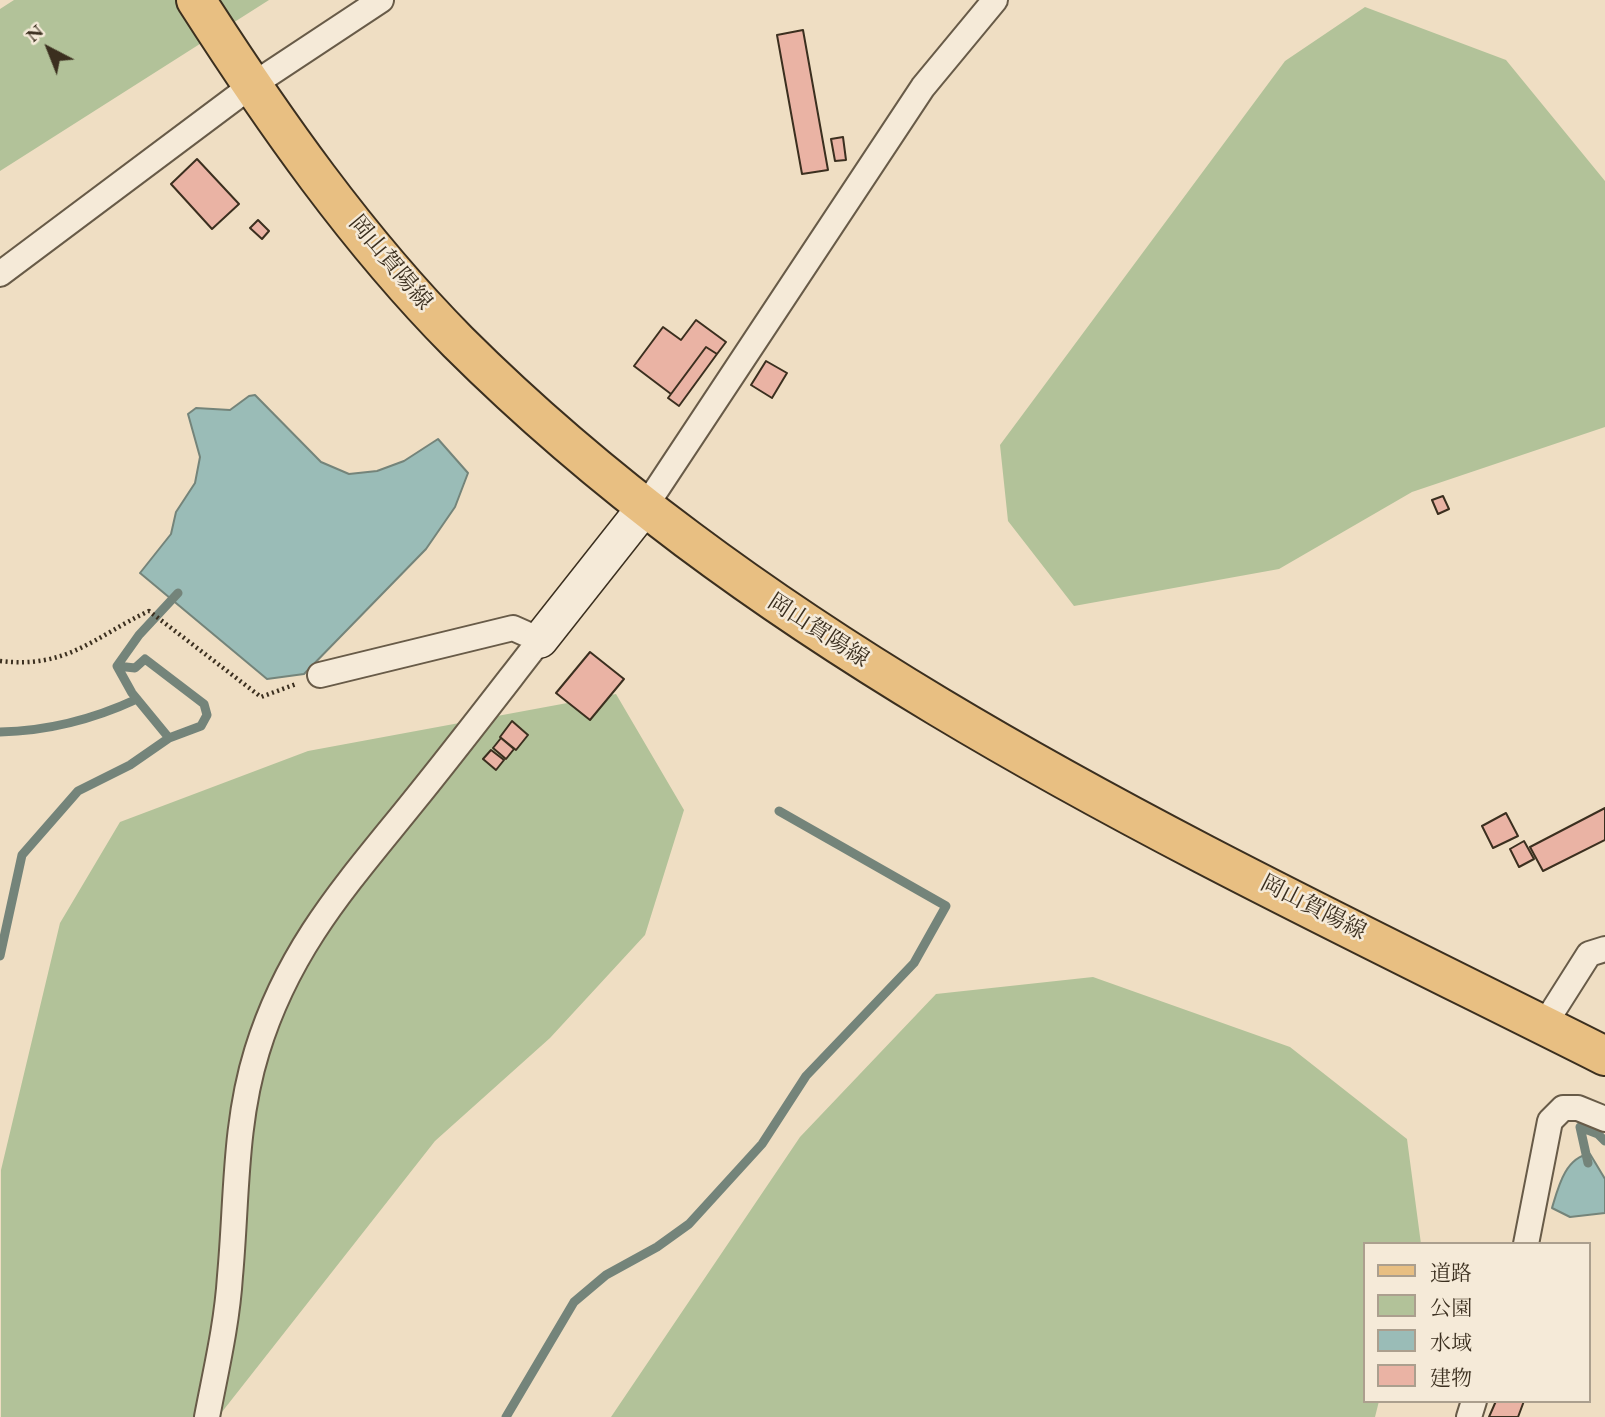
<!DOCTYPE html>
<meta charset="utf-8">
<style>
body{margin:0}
#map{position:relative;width:1605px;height:1417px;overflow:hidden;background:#efdec3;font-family:"EB Garamond","Noto Serif JP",serif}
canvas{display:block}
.legend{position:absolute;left:1363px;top:1242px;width:228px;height:161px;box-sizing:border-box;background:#f5ead8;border:2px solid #ab9f8e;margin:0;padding:9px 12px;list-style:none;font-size:21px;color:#3b2f1f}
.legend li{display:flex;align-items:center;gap:14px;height:35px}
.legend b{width:35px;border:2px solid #ab9f8e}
.north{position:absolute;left:14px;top:14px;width:70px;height:70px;-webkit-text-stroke:5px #f5ead8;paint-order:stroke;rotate:318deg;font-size:19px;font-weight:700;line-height:28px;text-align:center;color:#3b2f1f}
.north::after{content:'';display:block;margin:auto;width:24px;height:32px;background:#3b2f1f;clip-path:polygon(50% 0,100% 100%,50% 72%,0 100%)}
</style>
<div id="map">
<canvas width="1605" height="1417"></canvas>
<ul class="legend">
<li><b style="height:9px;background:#e8bf82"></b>道路</li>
<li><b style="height:19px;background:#b2c299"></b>公園</li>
<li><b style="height:19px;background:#9abcb7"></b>水域</li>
<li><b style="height:19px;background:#eab3a4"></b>建物</li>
</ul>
<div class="north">N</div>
</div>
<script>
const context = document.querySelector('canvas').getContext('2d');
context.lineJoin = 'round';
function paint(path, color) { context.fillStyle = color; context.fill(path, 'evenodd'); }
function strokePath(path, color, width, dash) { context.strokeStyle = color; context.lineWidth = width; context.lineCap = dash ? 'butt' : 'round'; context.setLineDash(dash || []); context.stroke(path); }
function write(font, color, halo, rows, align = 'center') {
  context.font = font + ' "EB Garamond","Noto Serif JP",serif'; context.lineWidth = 5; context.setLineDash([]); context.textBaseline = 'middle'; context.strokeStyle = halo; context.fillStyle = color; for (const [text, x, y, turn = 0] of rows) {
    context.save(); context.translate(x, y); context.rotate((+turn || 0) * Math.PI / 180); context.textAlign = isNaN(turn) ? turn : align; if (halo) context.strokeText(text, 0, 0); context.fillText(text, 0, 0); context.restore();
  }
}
paint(new Path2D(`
 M14 0H269L0 171V9Z
 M1365 7 1506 60 1605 181V427L1412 492 1279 569 1074 606 1008 521 1000 445 1285 61Z
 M616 694 684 810 645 935 550 1038 435 1141 218 1417H1V1170L60 923 120 822 308 751Z
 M1093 977 1290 1047 1407 1139 1421 1244H1365V1401H1379L1375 1417H611L800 1137 936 994Z`), '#b2c299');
const water = new Path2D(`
 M255 395 321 462 349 474 377 471 404 461 438 439 468 473 455 507 426 549 304 674 267 679 140 573 171 534 176 512 195 483 200 457 188 414 196 408 230 410 249 396Z
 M1590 1154 1605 1179V1213L1570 1217 1552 1208C1558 1188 1565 1157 1590 1154Z`);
paint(water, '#9abcb7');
strokePath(water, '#74847a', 2);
strokePath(new Path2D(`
 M117 666 132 693 169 738
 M0 732C48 731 94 719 137 699
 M0 956 22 855 78 791 130 765 169 738 201 726 207 715 204 704 145 659 135 668 117 666 139 635 178 593
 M1588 1163 1580 1127 1598 1134 1605 1141
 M506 1417 574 1302 606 1275 657 1247 689 1224 762 1144 806 1076 914 963 946 906 779 811`), '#74847a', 9);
const building = new Path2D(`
 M803 30 828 170 802 174 777 35Z
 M843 137 846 160 835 161 831 139Z
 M197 159 239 204 212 229 171 184Z
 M258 220 269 231 262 239 250 228Z
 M696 320 726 342 717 354 706 347 671 394 634 366 663 327 681 340Z
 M706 347 717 354 679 406 668 398Z
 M766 361 787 373 772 398 751 385Z
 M1443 496 1449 509 1438 514 1432 500Z
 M590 652 624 679 590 720 556 693Z
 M512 721 528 735 516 750 500 737Z
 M501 738 514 749 506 759 493 748Z
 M491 750 504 760 496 770 483 759Z
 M1605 808V840L1543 871 1530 847Z
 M1506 813 1518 836 1493 848 1482 826Z
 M1524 841 1534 859 1519 867 1510 849Z
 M1496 1401H1524L1518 1417H1489Z`);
paint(building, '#eab3a4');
strokePath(building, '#3b2f1f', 2);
const street = new Path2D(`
 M0 274 251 86 381 0
 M645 507 923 87 995 0
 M1544 1025 1589 954 1605 949
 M1526 1244 1550 1121 1563 1108H1578L1605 1119
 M207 1417C216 1370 227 1324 230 1276 237 1201 234 1125 257 1051 289 947 347 884 413 802 456 749 498 694 540 640L513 628 320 675
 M1469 1417 1474 1401`);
const secondary = new Path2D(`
 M540 640 645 507`);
const primary = new Path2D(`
 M196 0C273 120 357 240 458 342 781 664 1203 854 1605 1056`);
strokePath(street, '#685b48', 28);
strokePath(secondary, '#3b2f1f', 38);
strokePath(primary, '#3b2f1f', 42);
strokePath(new Path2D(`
 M0 661C67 669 94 637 149 611L261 697 296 684`), '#3b2f1f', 4.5, [2, 3.5]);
strokePath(street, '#f5ead8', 24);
strokePath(secondary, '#f5ead8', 35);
strokePath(primary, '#e8bf82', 38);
write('23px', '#3b2f1f', '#f5ead8', [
 ["岡山賀陽線",390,263,50],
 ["岡山賀陽線",818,631,33],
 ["岡山賀陽線",1313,908,27]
]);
</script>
